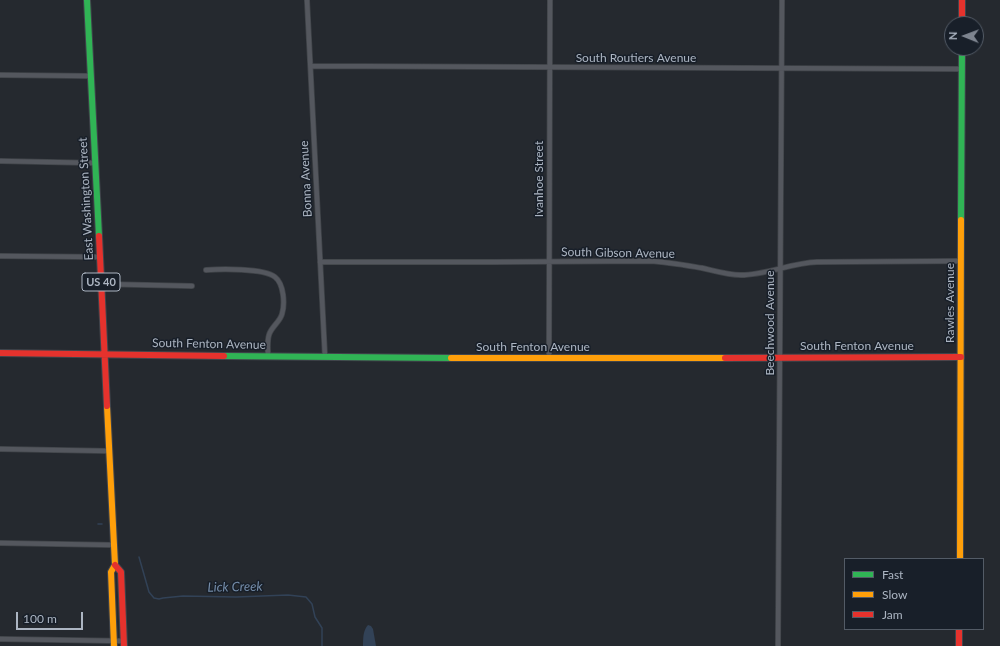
<!DOCTYPE html>
<style>
body{margin:0}
#map{position:relative;width:1000px;height:646px;overflow:hidden;background:#25292f;font-family:Lato,sans-serif}
canvas{display:block}
.legend{position:absolute;left:844px;top:558px;width:140px;height:72px;box-sizing:border-box;background:#181f29;border:1px solid #535b66;margin:0;padding:5px 7px;list-style:none;font-size:12px;color:#acb5c2}
.legend li{display:flex;align-items:center;gap:8px;height:20px}
.legend b{width:20px;border:1px solid #535b66}
.north{position:absolute;left:944px;top:16px;width:40px;height:40px;box-sizing:border-box;background:#181f29;border:1px solid #535b66;border-radius:50%;rotate:271deg;font-size:11px;font-weight:700;line-height:16px;text-align:center;color:#acb5c2}
.north::after{content:'';display:block;margin:auto;width:14px;height:18px;background:#7d848f;clip-path:polygon(50% 0,100% 100%,50% 72%,0 100%)}
.scale{position:absolute;left:16px;top:612px;width:67px;height:18px;box-sizing:border-box;border:2px solid #acb5c2;border-top:0;padding-left:5px;font-size:12px;line-height:14px;white-space:nowrap;color:#acb5c2;-webkit-text-stroke:3px #181f29;paint-order:stroke}
</style>
<div id="map">
<canvas width="1000" height="646"></canvas>
<ul class="legend">
<li><b style="height:5px;background:#30b455"></b>Fast</li>
<li><b style="height:5px;background:#ff9f0a"></b>Slow</li>
<li><b style="height:5px;background:#e5322d"></b>Jam</li>
</ul>
<div class="north">N</div>
<div class="scale">100 m</div>
</div>
<script>
const context = document.querySelector('canvas').getContext('2d');
context.lineJoin = 'round';
function paint(path, color) { context.fillStyle = color; context.fill(path, 'evenodd'); }
function strokePath(path, color, width, dash) { context.strokeStyle = color; context.lineWidth = width; context.lineCap = dash ? 'butt' : 'round'; context.setLineDash(dash || []); context.stroke(path); }
function write(font, color, halo, rows, align = 'center') {
  context.font = font + ' Lato,sans-serif'; context.lineWidth = 3; context.setLineDash([]); context.textBaseline = 'middle'; context.strokeStyle = halo; context.fillStyle = color; for (const [text, x, y, turn = 0] of rows) {
    context.save(); context.translate(x, y); context.rotate((+turn || 0) * Math.PI / 180); context.textAlign = isNaN(turn) ? turn : align; if (halo) context.strokeText(text, 0, 0); context.fillText(text, 0, 0); context.restore();
  }
}
paint(new Path2D(`
 M368 625 371 626 373 629 376 646H363C363 639 363 630 368 625Z`), '#324257');
strokePath(new Path2D(`
 M98 524H102
 M139 557 149 592 154 598 159 599 163 598 183 596 236 597 288 595 306 597 312 604 315 617 322 628V646`), '#324257', 1.5);
const street = new Path2D(`
 M307 0 325 357
 M311 66 962 69
 M0 75 91 76
 M0 161 95 163
 M0 256 100 257
 M320 262H492L650 261C668 262 684 265 702 268 715 271 728 275 741 275 766 275 791 263 817 262L961 261
 M206 270C220 269 264 268 275 277 284 284 285 304 282 314 280 322 271 327 269 335 267 341 268 350 268 356
 M101 284 192 286
 M549 358 550 0
 M0 449 109 451
 M0 543 114 545
 M0 639 124 641
 M778 646 782 0`);
const fast = new Path2D(`
 M87 0 99 236
 M961 220 962 48
 M224 356 451 358`);
const slow = new Path2D(`
 M451 358H725
 M107 406 115 565 111 572 114 646
 M960 559 961 220`);
const jam = new Path2D(`
 M962 0V24
 M99 236 107 406
 M0 353 224 356
 M725 358 961 357
 M115 565 121 572 124 646
 M959 629V646`);
strokePath(street, '#404449', 6);
strokePath(fast, '#41454c', 8);
strokePath(slow, '#41454c', 8);
strokePath(jam, '#41454c', 8);
strokePath(street, '#54575e', 4.5);
strokePath(fast, '#30b455', 6);
strokePath(slow, '#ff9f0a', 6);
strokePath(jam, '#e5322d', 6);
for (const [x, y, w] of [
 [101,282,38]
]) { const box = new Path2D(); box.roundRect(x - w / 2, y - 9, w, 18, 3); context.fillStyle = '#181f29'; context.fill(box); strokePath(box, '#acb5c2', 1); }
write('bold 11px', '#acb5c2', null, [
 ["US 40",101,282]
]);
write('12px', '#acb5c2', '#181f29', [
 ["South Routiers Avenue",636,58],
 ["Bonna Avenue",306,179,-93],
 ["Ivanhoe Street",539,179,-90],
 ["East Washington Street",86,199,-93],
 ["South Gibson Avenue",618,253,1],
 ["Rawles Avenue",950,303,-90],
 ["Beechwood Avenue",770,323,-90],
 ["South Fenton Avenue",209,344,1],
 ["South Fenton Avenue",857,346],
 ["South Fenton Avenue",533,347]
]);
write('italic 13px', '#758daa', '#181f29', [
 ["Lick Creek",235,587,-1]
]);
</script>
